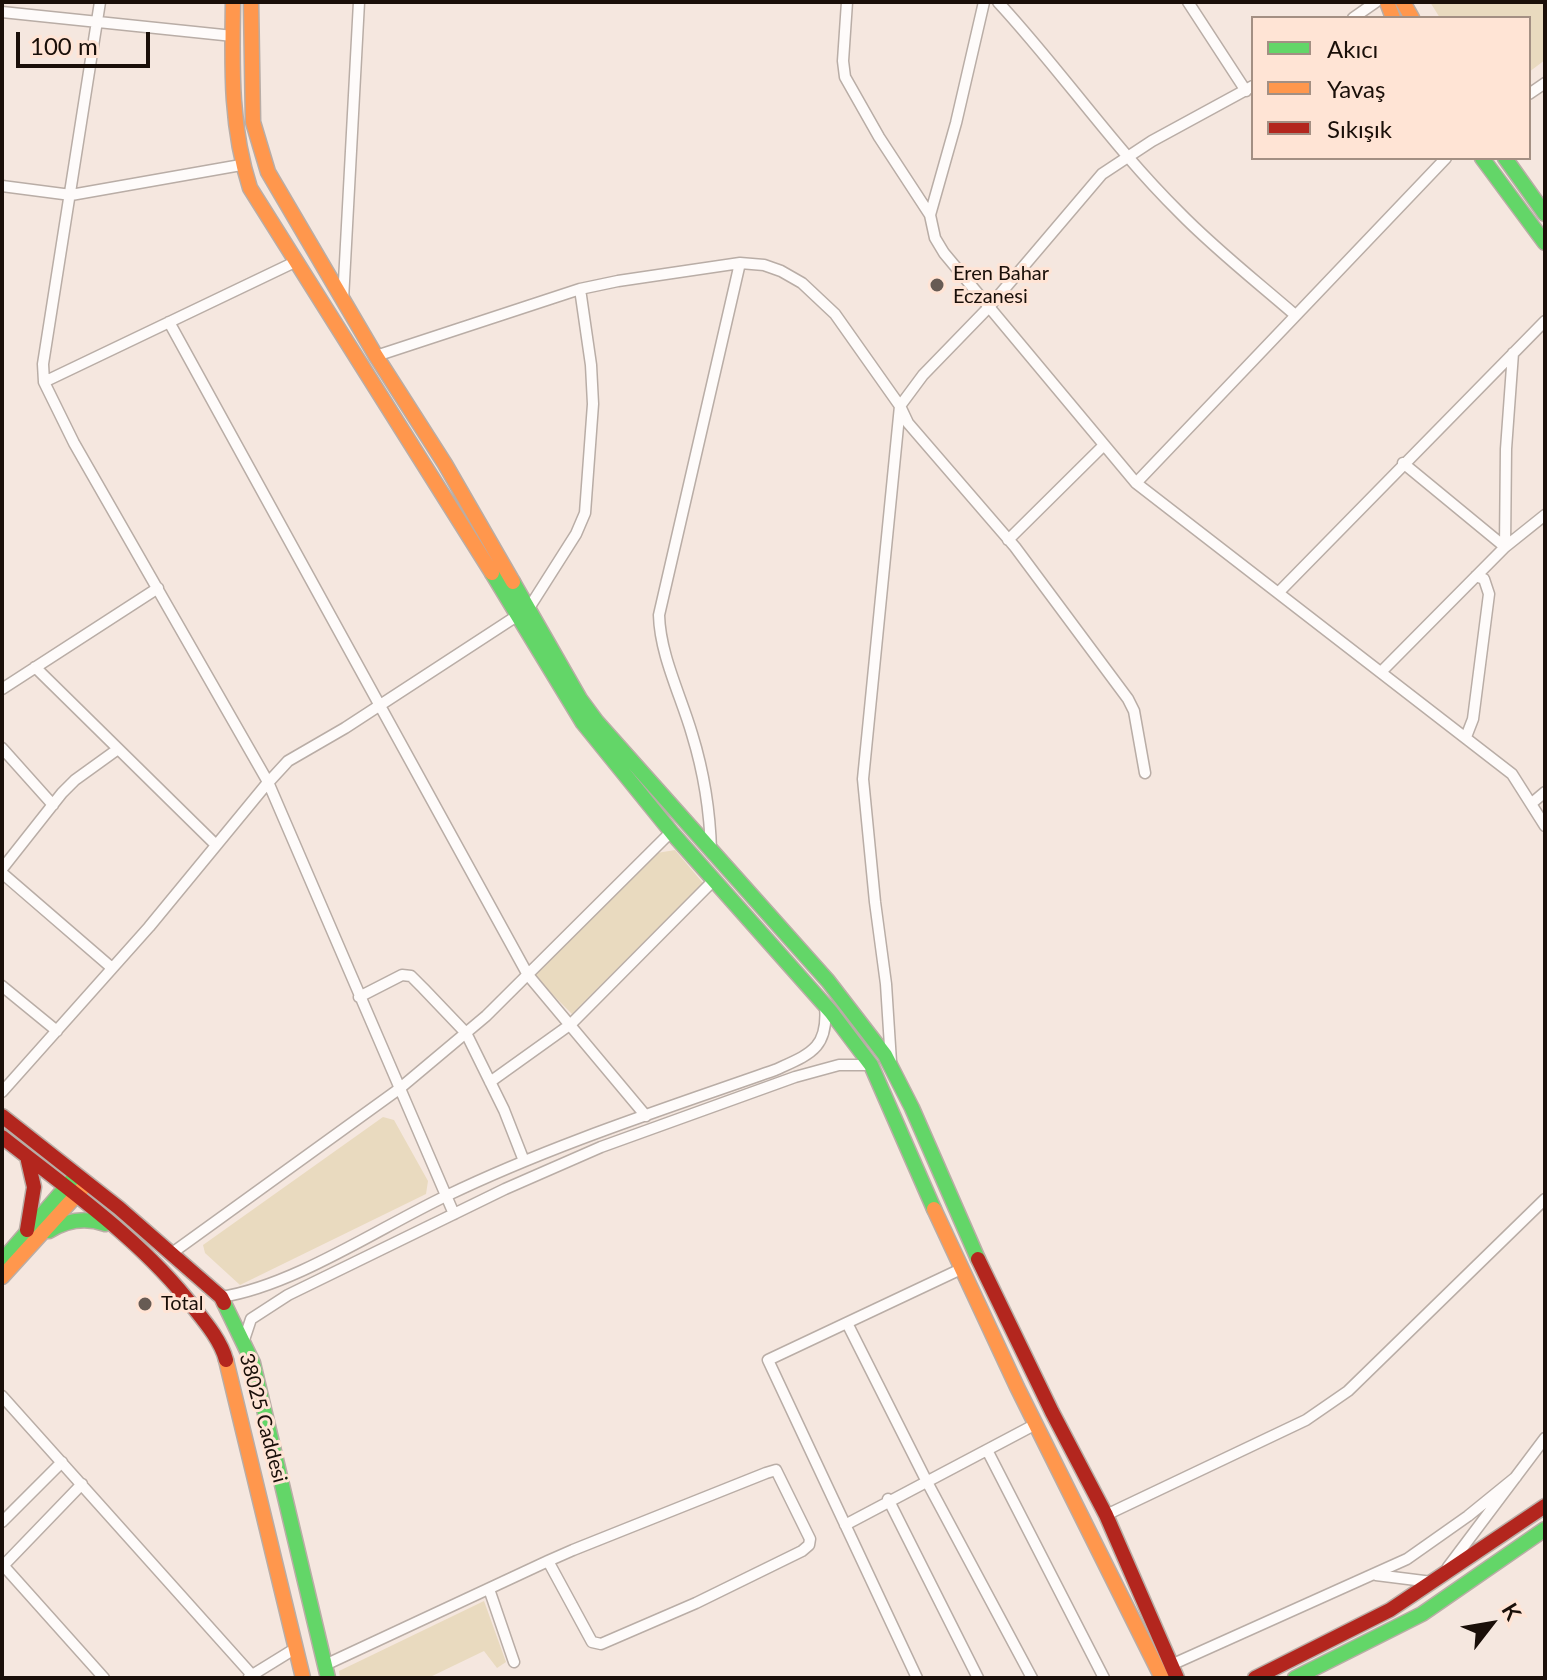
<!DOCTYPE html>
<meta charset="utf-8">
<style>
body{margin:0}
#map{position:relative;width:1547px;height:1680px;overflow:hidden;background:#f5e7df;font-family:Lato,sans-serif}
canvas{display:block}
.frame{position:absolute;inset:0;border:4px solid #1a0f09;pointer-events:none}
.legend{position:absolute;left:1251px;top:16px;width:280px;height:144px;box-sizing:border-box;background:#ffe4d5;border:2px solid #a38f83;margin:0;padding:10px 14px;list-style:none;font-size:24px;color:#1a0f09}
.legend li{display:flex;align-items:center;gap:16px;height:40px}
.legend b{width:40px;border:2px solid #a38f83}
.north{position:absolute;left:1451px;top:1584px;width:80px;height:80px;-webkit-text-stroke:6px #ffe4d5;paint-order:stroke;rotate:59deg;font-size:22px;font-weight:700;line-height:32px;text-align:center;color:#1a0f09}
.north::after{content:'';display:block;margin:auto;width:28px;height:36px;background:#1a0f09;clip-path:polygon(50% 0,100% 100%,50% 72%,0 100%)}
.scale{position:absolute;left:16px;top:32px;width:134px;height:36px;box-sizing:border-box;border:4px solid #1a0f09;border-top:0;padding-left:10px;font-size:24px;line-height:28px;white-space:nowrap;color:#1a0f09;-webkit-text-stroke:6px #ffe4d5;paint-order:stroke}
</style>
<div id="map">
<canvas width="1547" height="1680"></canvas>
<div class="frame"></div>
<ul class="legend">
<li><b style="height:10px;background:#63d668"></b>Akıcı</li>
<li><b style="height:10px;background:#ff974d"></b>Yavaş</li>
<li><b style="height:10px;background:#b3261e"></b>Sıkışık</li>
</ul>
<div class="north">K</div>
<div class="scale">100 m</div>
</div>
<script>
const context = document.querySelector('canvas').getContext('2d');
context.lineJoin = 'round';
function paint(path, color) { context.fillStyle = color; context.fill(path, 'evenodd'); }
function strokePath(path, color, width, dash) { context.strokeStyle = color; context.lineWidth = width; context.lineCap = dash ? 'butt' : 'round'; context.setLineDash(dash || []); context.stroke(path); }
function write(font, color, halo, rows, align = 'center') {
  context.font = font + ' Lato,sans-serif'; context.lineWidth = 6; context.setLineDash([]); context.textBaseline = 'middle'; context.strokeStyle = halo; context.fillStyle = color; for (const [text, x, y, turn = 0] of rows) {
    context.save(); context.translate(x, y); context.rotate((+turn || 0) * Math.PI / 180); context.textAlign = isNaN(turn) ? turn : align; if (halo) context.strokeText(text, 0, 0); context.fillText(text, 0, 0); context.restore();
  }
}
paint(new Path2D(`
 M1430 2H1545V60L1529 72V18H1440Z
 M675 850 703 883 572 1014 534 976 657 853Z
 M383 1117 394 1120 428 1181 426 1194 240 1285 205 1253 203 1245Z
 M484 1601 506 1662 497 1668 484 1651 428 1678H340L339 1671Z`), '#e9dabf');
const street = new Path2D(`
 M100 2 43 364 44 382 74 443 268 782 454 1214
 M847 2 843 61 845 77 879 137 930 215
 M984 2 956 123 930 215 935 238 944 253 1136 483 1512 774 1545 826
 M998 2C1061 70 1113 147 1179 212 1215 249 1256 281 1294 314
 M1188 2 1246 91
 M2 12 233 36
 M1353 18 1376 2
 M1529 94 1545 83
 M2 186 71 195 241 165
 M343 300 359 2
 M169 322 528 975 646 1116
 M376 356 580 289 618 281 740 263 764 265 781 271 802 283 835 314 900 406 908 423 1015 547 1128 699 1134 711 1145 773
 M44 382 297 261
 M1403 463 1505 547
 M1136 483 1446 158
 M1008 540 1104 445
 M1505 547 1506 449 1513 353
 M1278 593 1545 321
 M35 667 216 845
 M1382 671 1505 547 1545 515
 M2 689 158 588
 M1466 737 1473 719 1489 594 1484 579 1476 576
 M2 748 53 805
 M1532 803 1545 792
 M711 851C710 810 704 773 692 734 681 696 660 655 659 615L740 263
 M2 869 62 793 75 780 118 749
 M2 873 112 968
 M2 986 57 1031
 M359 997 402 975 411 976 423 988 466 1033 504 1110 524 1161
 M891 1062 886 984 875 902 863 779 900 406 923 375 989 307 1102 174 1152 141 1253 86
 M490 1082 571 1024 714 880
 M2 1092 149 927 265 786 288 761 345 728 529 608 576 534 585 513 593 404 591 365 580 289
 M172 1253 399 1089 486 1016 671 832
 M221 1297C293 1286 379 1228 446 1196 552 1145 664 1109 775 1070 810 1054 829 1049 825 1005
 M847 1323 926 1480 1032 1678
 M243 1343 251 1319 288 1295 505 1189 601 1147 795 1077 839 1065H871
 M2 1396 252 1675
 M987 1450 1104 1678
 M888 1499 978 1678
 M1106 1515 1306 1420 1348 1391 1545 1199
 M2 1522 62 1462
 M845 1525 1036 1424
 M2 1564 104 1678
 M2 1567 82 1484
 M1448 1567 1545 1438
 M1376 1575 1432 1582
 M489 1589 514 1662
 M325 1665 548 1561 573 1550 766 1473 776 1470 810 1539 809 1545 802 1551 696 1603 601 1644 592 1642 548 1561
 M1171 1665 1407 1559 1468 1516 1516 1477
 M249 1677 296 1648
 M917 1678 768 1360 961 1269`);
const fast = new Path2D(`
 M1482 158 1545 243
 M1505 158 1545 214
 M492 573 583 723 673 834 831 1012 871 1065 934 1209
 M513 582 580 699 597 722 828 981 885 1055 912 1108 978 1259
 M49 1231C67 1220 85 1217 105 1224
 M2 1261 71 1181
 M224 1303 253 1363 328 1678
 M1295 1678 1422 1614 1545 1529`);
const slow = new Path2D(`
 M233 2C232 66 230 126 250 188L492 573
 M251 2 253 122 268 172 376 356 445 464 513 582
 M1387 2 1393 18
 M1403 2 1412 18
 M934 1209 1017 1387 1162 1678
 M2 1277 82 1189
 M226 1360 303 1678`);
const jam = new Path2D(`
 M2 1116 119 1208 221 1297 224 1303
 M2 1137C69 1190 142 1240 194 1308 206 1323 221 1341 226 1360
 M27 1230 34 1187 28 1161
 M978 1259 1052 1412 1106 1515 1177 1678
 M1255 1678 1390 1610 1545 1506`);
strokePath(street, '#b9ada6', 13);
strokePath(fast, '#b9ada6', 17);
strokePath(slow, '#b9ada6', 17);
strokePath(jam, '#b9ada6', 17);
strokePath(street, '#fefbfa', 10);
strokePath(fast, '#63d668', 14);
strokePath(slow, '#ff974d', 14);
strokePath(jam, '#b3261e', 14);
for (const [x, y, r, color] of [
 [937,285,8,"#675b54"],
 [145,1304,8,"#675b54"]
]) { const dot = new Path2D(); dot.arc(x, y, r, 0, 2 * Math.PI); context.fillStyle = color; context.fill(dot); strokePath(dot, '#ffe4d5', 3); }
write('20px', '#1a0f09', '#ffe4d5', [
 ["Eren Bahar",953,274],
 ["Eczanesi",953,297],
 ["Total",161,1304]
], 'left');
write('20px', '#1a0f09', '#ffe4d5', [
 ["38025 Caddesi",263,1418,75]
]);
</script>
